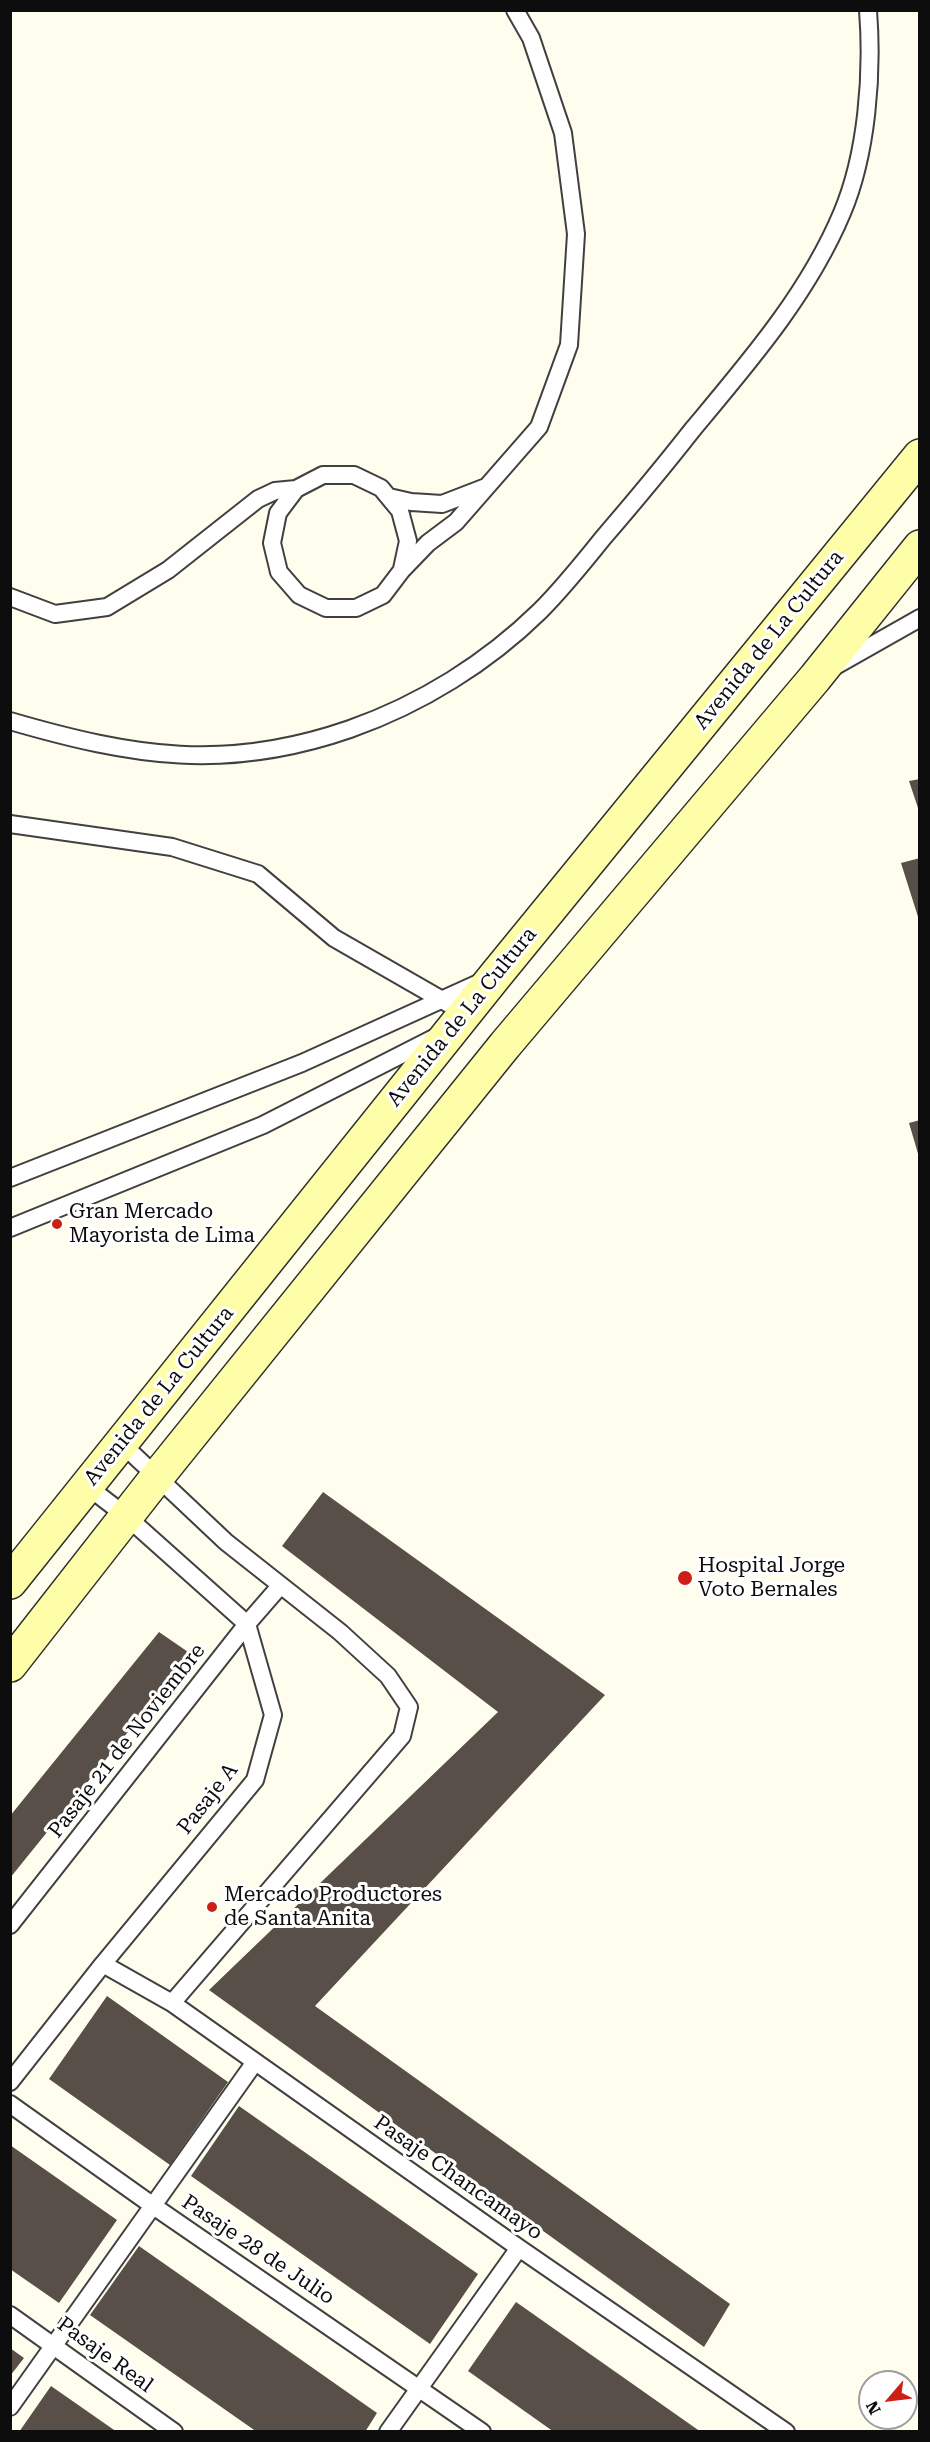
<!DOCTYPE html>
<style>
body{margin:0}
#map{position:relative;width:930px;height:2442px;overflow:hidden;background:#fffded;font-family:"Roboto Serif",serif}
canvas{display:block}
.frame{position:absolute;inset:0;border:12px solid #0d0d0d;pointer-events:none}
.north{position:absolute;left:858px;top:2370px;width:60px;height:60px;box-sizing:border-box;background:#fff;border:2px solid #9e9e9e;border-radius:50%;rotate:242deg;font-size:16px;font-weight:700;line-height:24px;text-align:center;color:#0d0d0d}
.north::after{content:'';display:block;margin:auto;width:21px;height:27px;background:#cc2016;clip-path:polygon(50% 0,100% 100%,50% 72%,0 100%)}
</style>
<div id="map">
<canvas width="930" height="2442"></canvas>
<div class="frame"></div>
<div class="north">N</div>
</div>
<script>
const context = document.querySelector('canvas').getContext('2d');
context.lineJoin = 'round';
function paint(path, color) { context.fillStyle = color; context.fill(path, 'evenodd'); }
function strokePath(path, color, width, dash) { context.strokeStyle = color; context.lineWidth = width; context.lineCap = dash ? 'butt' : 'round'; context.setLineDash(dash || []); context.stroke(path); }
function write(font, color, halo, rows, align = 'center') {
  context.font = font + ' "Roboto Serif",serif'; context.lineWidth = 6; context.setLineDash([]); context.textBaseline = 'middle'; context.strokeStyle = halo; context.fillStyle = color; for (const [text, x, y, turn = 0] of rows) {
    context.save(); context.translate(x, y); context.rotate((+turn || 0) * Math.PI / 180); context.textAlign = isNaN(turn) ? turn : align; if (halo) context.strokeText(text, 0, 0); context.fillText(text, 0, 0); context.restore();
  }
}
paint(new Path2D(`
 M920 779V811H919L909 781Z
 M920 858V920H919L901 863Z
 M920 1120V1157H919L909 1123Z
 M323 1492 605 1695 315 2006 730 2304 704 2347 209 1990 498 1712 282 1546Z
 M159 1632 191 1654 10 1878V1816Z
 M107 1996 228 2082 170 2165 49 2079Z
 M239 2106 478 2274 430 2344 191 2176Z
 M10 2145 117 2220 59 2303 10 2269Z
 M139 2246 377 2413 365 2432H257L90 2315Z
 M516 2302 701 2432H554L468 2371Z
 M10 2348 24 2358 10 2376Z
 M51 2386 117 2432H19Z`), '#574f48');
const lane = new Path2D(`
 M296 489 278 513 272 543 279 572 299 595 326 608H356L383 595 402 570 428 543 456 522 539 427 569 345 576 234 563 133 531 38 515 10
 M389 497 411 502 442 504 486 487
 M10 597 55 614 107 607 168 570 258 499 275 491 296 489 323 475H354L381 488 400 511 408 541 402 569
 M837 665 920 618
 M10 721C134 757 226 772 350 729 421 704 487 663 540 611 563 588 583 563 603 538 634 502 664 466 693 429 749 362 808 294 842 213 867 154 873 74 868 10
 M10 824 172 847 258 874 334 938 449 1004
 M10 1178 302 1063 483 981
 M10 1228 263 1125 436 1037
 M121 1443 226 1542 340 1632 388 1676 409 1707 402 1736 172 2003
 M10 1925 247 1624 280 1586
 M103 1964 172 2003 519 2248 786 2432
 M10 2082 103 1964 255 1780 273 1715 247 1624 126 1516 87 1486
 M10 2104 152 2205 482 2432
 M10 2315 174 2432
 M10 2407 255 2062
 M388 2432 519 2248`);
const secondary = new Path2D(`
 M10 1582 495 976 920 456
 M10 1665 157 1477 505 1045 815 678 920 547`);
strokePath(lane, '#404040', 20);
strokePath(secondary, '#2f2f2f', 36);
strokePath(lane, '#fff', 16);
strokePath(secondary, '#fffea8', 33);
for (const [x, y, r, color] of [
 [57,1224,6,"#cc2016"],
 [685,1578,8,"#cc2016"],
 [212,1907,6,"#cc2016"]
]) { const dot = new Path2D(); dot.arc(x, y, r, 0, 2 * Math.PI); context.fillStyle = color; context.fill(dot); strokePath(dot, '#fff', 2); }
write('21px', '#0d0d0d', '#fff', [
 ["Avenida de La Cultura",769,640,-51],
 ["Avenida de La Cultura",462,1017,-51],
 ["Avenida de La Cultura",159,1396,-51],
 ["Pasaje 21 de Noviembre",127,1741,-52],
 ["Pasaje A",208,1799,-52],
 ["Pasaje Chancamayo",458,2178,35],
 ["Pasaje 28 de Julio",258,2250,34],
 ["Pasaje Real",105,2355,36]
]);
write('21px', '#0d0d0d', '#fff', [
 ["Gran Mercado",69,1212],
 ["Mayorista de Lima",69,1236],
 ["Hospital Jorge",698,1566],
 ["Voto Bernales",698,1590],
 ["Mercado Productores",224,1895],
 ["de Santa Anita",224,1919]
], 'left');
</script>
